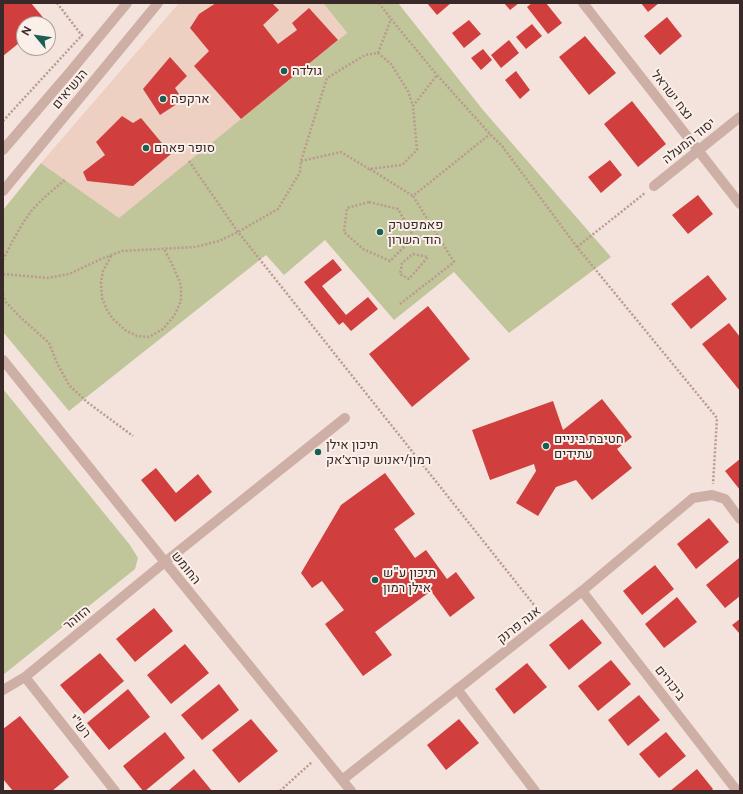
<!DOCTYPE html>
<meta charset="utf-8">
<style>
body{margin:0}
#map{position:relative;width:743px;height:794px;overflow:hidden;background:#f4e3dc;font-family:"Public Sans",sans-serif}
canvas{display:block}
.frame{position:absolute;inset:0;border:4px solid #392928;pointer-events:none}
.north{position:absolute;left:16px;top:16px;width:40px;height:40px;box-sizing:border-box;background:#fbefe9;border:1px solid #ada09c;border-radius:50%;rotate:299deg;font-size:11px;font-weight:700;line-height:16px;text-align:center;color:#392928}
.north::after{content:'';display:block;margin:auto;width:14px;height:18px;background:#195f53;clip-path:polygon(50% 0,100% 100%,50% 72%,0 100%)}
</style>
<div id="map">
<canvas width="743" height="794"></canvas>
<div class="frame"></div>
<div class="north">N</div>
</div>
<script>
const context = document.querySelector('canvas').getContext('2d');
context.lineJoin = 'round';
function paint(path, color) { context.fillStyle = color; context.fill(path, 'evenodd'); }
function strokePath(path, color, width, dash) { context.strokeStyle = color; context.lineWidth = width; context.lineCap = dash ? 'butt' : 'round'; context.setLineDash(dash || []); context.stroke(path); }
function write(font, color, halo, rows, align = 'center') {
  context.font = font + ' "Public Sans",Heebo,sans-serif'; context.lineWidth = 4; context.setLineDash([]); context.textBaseline = 'middle'; context.strokeStyle = halo; context.fillStyle = color; for (const [text, x, y, turn = 0] of rows) {
    context.save(); context.translate(x, y); context.rotate((+turn || 0) * Math.PI / 180); context.textAlign = isNaN(turn) ? turn : align; if (halo) context.strokeText(text, 0, 0); context.fillText(text, 0, 0); context.restore();
  }
}
paint(new Path2D(`
 M323 3H398L483 110 611 257 509 333 454 272 394 320 325 240 284 275 266 255 69 411 3 332V210L41 163 119 217 347 33Z
 M3 389 130 545 138 558 135 569 3 675Z`), '#c0c59a');
paint(new Path2D(`
 M179 3H323L347 33 119 218 41 163Z`), '#eed0c2');
paint(new Path2D(`
 M3 3H31L46 21 42 24H24V39L3 56Z
 M216 3H272L279 10 263 25 278 44 297 30 292 23 309 8 338 40 241 119 194 66 209 51 190 28 199 14Z
 M427 3H451L437 15Z
 M504 3H519L510 10Z
 M532 3H546L562 23 548 34 527 7Z
 M641 3H659L648 12Z
 M667 17 682 36 660 55 644 36Z
 M469 20 481 34 464 48 452 33Z
 M532 24 542 36 526 49 516 37Z
 M585 36 616 73 589 95 559 57Z
 M509 40 519 53 501 68 491 55Z
 M483 49 492 60 481 70 471 58Z
 M170 57 187 76 175 88 183 100 160 115 143 89Z
 M516 71 530 90 520 99 505 80Z
 M632 101 666 144 638 167 604 124Z
 M122 116 133 123 141 118 171 154 133 186 87 181 83 172 105 155 96 142Z
 M610 160 622 175 601 193 588 177Z
 M698 195 713 214 688 234 672 215Z
 M333 259 342 270 322 286 346 315 368 297 378 309 351 331 343 322 339 325 304 282Z
 M708 275 727 299 691 329 671 304Z
 M428 306 470 359 412 407 369 354Z
 M729 323 740 337V391L702 344Z
 M602 399 632 437 617 449 632 468 592 500 576 480 556 487 538 516 516 503 536 471 534 464 490 480 472 430 553 401 563 430Z
 M740 459V490L725 471Z
 M156 468 176 493 198 474 212 492 175 522 141 480Z
 M385 473 415 514 394 529 415 558 426 550 447 579 456 572 475 598 450 617 431 591 375 632 392 655 363 676 325 624 344 610 322 581 312 588 301 573 341 505Z
 M709 518 729 542 696 569 677 544Z
 M739 558 740 559V596L725 608 706 585Z
 M655 565 674 589 642 615 623 591Z
 M677 597 697 622 664 648 645 624Z
 M154 608 173 631 135 662 116 639Z
 M582 619 602 643 569 670 549 645Z
 M740 619V634L732 625Z
 M185 644 209 673 171 704 147 675Z
 M100 653 124 681 84 714 60 685Z
 M611 660 631 684 598 711 578 686Z
 M527 663 547 687 514 714 495 689Z
 M219 684 239 710 202 740 181 715Z
 M128 689 150 717 109 750 87 723Z
 M639 695 660 720 628 746 608 720Z
 M20 716 69 777 52 791H13L3 779V729Z
 M251 719 278 751 239 783 212 750Z
 M459 719 479 743 446 770 427 745Z
 M165 732 185 758 145 791H143L123 766Z
 M666 732 686 756 659 778 639 754Z
 M194 769 212 791H168Z
 M697 769 713 789 711 791H670Z`), '#d03f3e');
strokePath(new Path2D(`
 M57 3 83 37
 M379 3 391 19 437 75
 M378 53 391 64 408 91 413 106
 M3 121 83 34
 M189 161 238 232 538 610
 M301 161 341 152 369 169 402 165 417 150 413 106 437 75 490 134 502 146 577 247 717 418 713 484
 M370 169 413 196
 M369 202 398 209 414 237 390 261 363 249 344 232 347 208Z
 M577 247 645 193
 M413 254 428 257 409 279 400 274 402 263Z
 M111 256 103 271 101 282 102 298 107 310 113 319 125 330 137 336 149 337 163 329 174 316 181 301V285L173 266 164 249
 M3 260C11 244 19 228 29 214 39 201 53 190 65 180
 M3 274 48 278 69 274 101 259 122 251 195 247 219 241 238 232 278 209 300 172 301 161 327 78 365 55 378 53 391 19
 M3 294 5 301 19 316 49 343 57 363 69 385 87 402 133 436
 M400 304 454 262 413 196 490 134
 M280 791 312 762`), '#ba9990', 2.5, [2, 2]);
strokePath(new Path2D(`
 M583 3 740 204
 M3 150 70 72 127 3
 M654 186 740 117
 M3 191 158 3
 M3 360 165 562 351 791
 M582 591 737 791
 M25 677 115 791
 M457 689 535 791
 M3 690 25 677 165 562 345 418
 M342 780 582 591 693 498 712 495 725 499 740 519`), '#ceafa6', 10);
for (const [x, y, r, color] of [
 [284,71,4,"#195f53"],
 [163,99,4,"#195f53"],
 [146,148,4,"#195f53"],
 [380,232,4,"#195f53"],
 [546,446,4,"#195f53"],
 [318,452,4,"#195f53"],
 [375,580,4,"#195f53"]
]) { const dot = new Path2D(); dot.arc(x, y, r, 0, 2 * Math.PI); context.fillStyle = color; context.fill(dot); strokePath(dot, '#fbefe9', 1.5); }
write('13px', '#392928', '#fbefe9', [
 ["גולדה",292,71],
 ["ארקפה",171,99],
 ["סופר פארם",154,148],
 ["פאמפטרק",388,225],
 ["הוד השרון",388,240],
 ["חטיבת ביניים",554,439],
 ["עתידים",554,454],
 ["תיכון אילן",326,445],
 ["רמון/יאנוש קורצ׳אק",326,460],
 ["תיכון ע\"ש",383,573],
 ["אילן רמון",383,588]
], 'left');
write('13px', '#392928', '#fbefe9', [
 ["הנשיאים",70,89,-50],
 ["נצח ישראל",672,95,52],
 ["יסוד המעלה",689,141,-39],
 ["החומש",186,568,51],
 ["הזוהר",77,618,-39],
 ["אנה פרנק",519,625,-38],
 ["ביכורים",670,683,52],
 ["רש\"י",80,726,52]
]);
</script>
